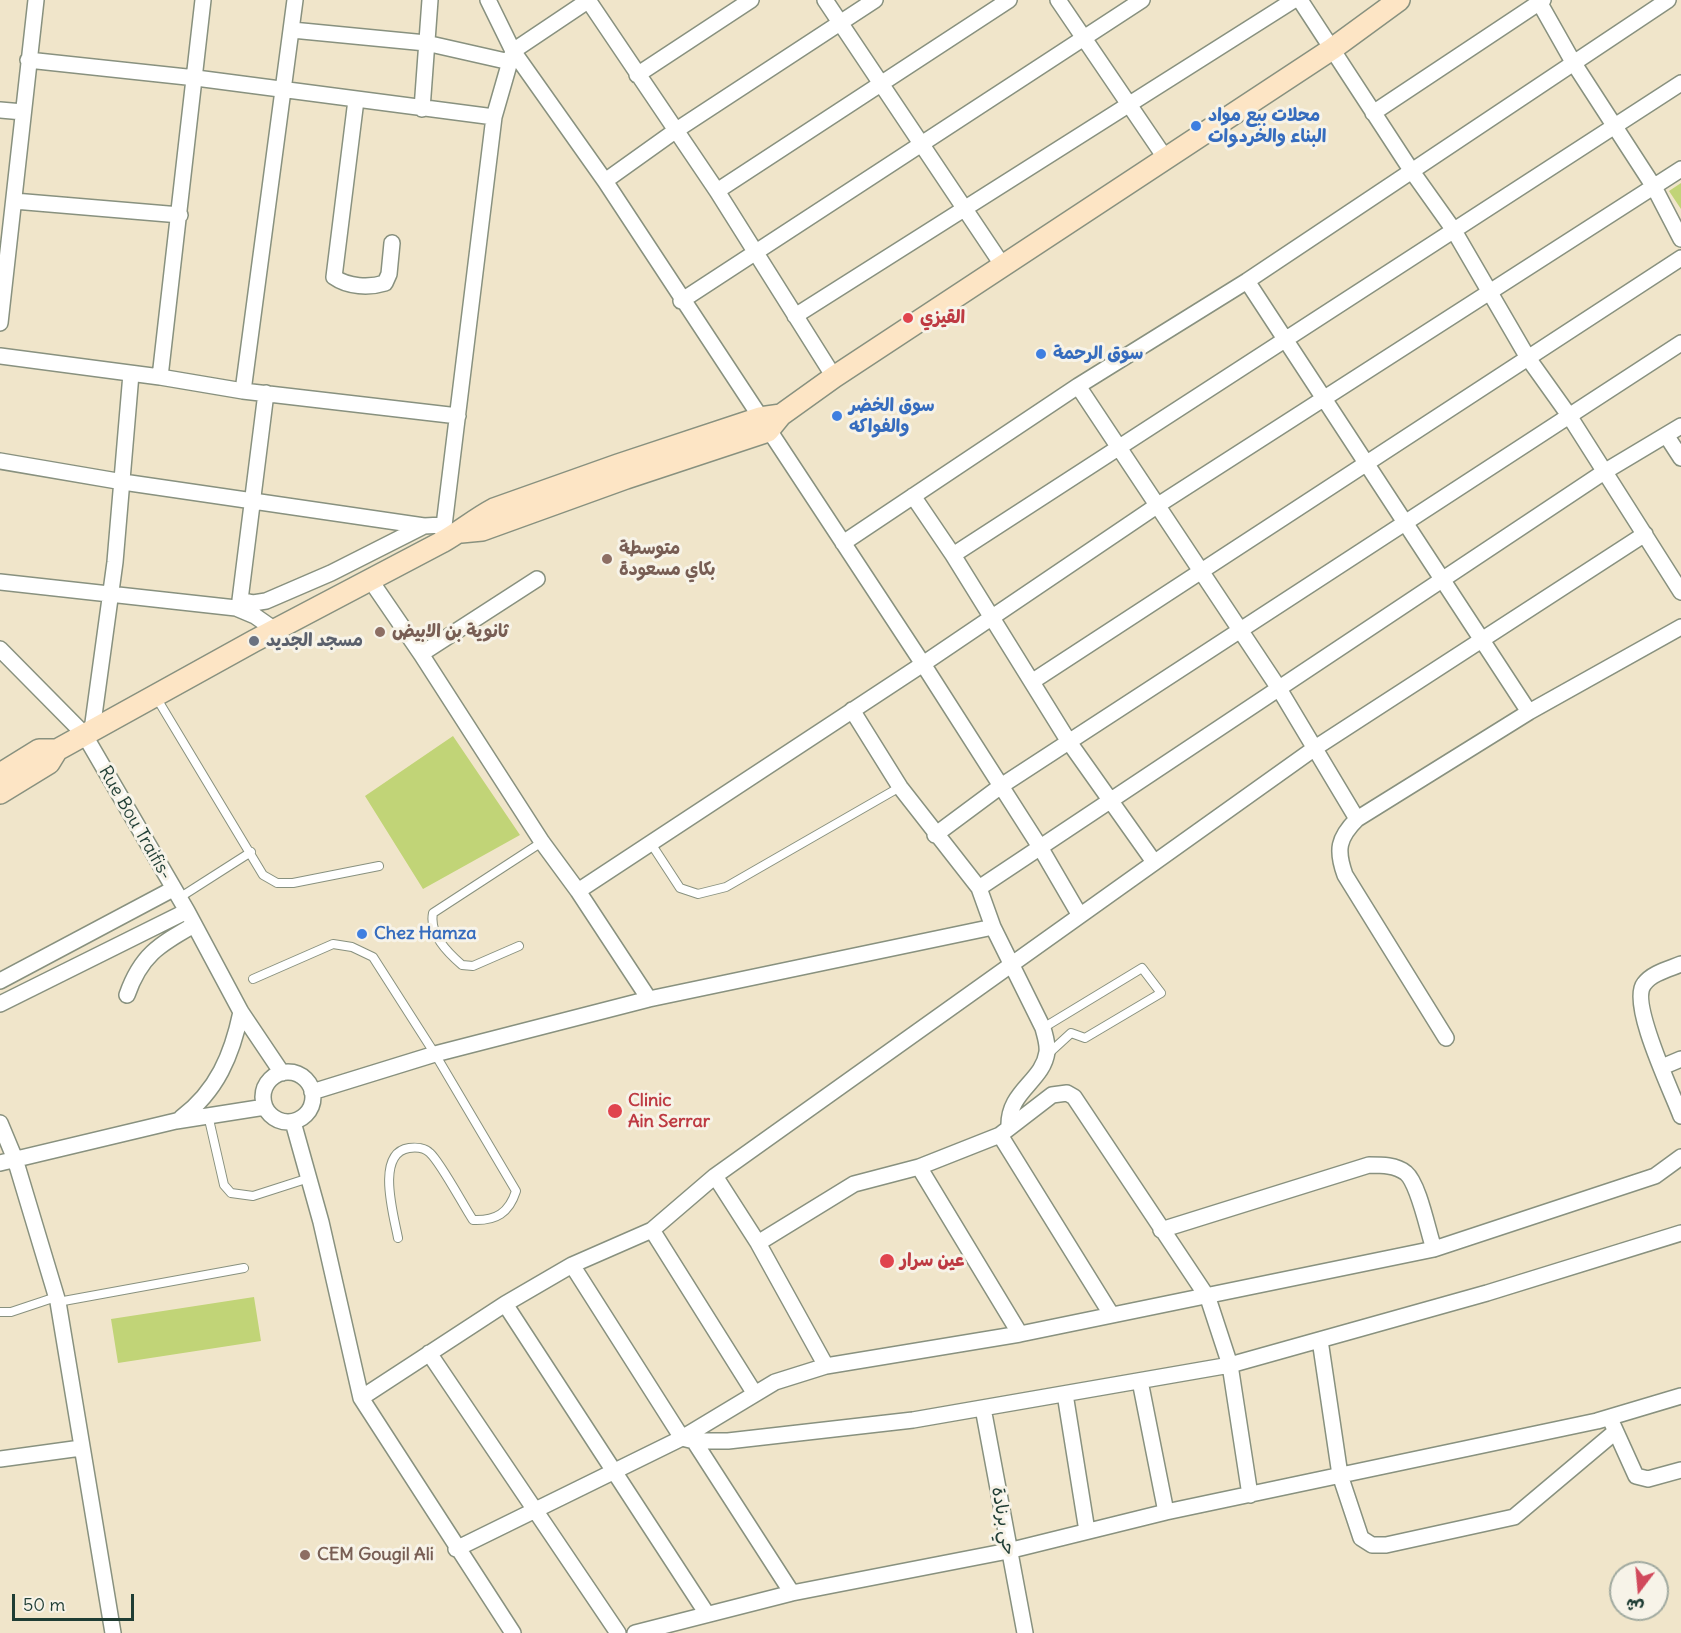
<!DOCTYPE html>
<meta charset="utf-8">
<style>
body{margin:0}
#map{position:relative;width:1681px;height:1633px;overflow:hidden;background:#f0e5ca;font-family:Delius,"Playpen Sans Arabic",sans-serif}
canvas{display:block}
.north{position:absolute;left:1609px;top:1561px;width:60px;height:60px;box-sizing:border-box;background:#f7f3e8;border:2px solid #a1aaa0;border-radius:50%;rotate:196deg;font-size:16px;font-weight:700;line-height:24px;text-align:center;color:#1f3d34}
.north::after{content:'';display:block;margin:auto;width:21px;height:27px;background:#d1495b;clip-path:polygon(50% 0,100% 100%,50% 72%,0 100%)}
.scale{position:absolute;left:12px;top:1594px;width:122px;height:27px;box-sizing:border-box;border:3px solid #1f3d34;border-top:0;padding-left:8px;font-size:18px;line-height:21px;white-space:nowrap;color:#1f3d34;-webkit-text-stroke:4px #f7f3e8;paint-order:stroke}
</style>
<div id="map">
<canvas width="1681" height="1633"></canvas>
<div class="north">ش</div>
<div class="scale">50 m</div>
</div>
<script>
const context = document.querySelector('canvas').getContext('2d');
context.lineJoin = 'round';
function paint(path, color) { context.fillStyle = color; context.fill(path, 'evenodd'); }
function strokePath(path, color, width, dash) { context.strokeStyle = color; context.lineWidth = width; context.lineCap = dash ? 'butt' : 'round'; context.setLineDash(dash || []); context.stroke(path); }
function write(font, color, halo, rows, align = 'center') {
  context.font = font + ' Delius,"Playpen Sans Arabic",sans-serif'; context.lineWidth = 6; context.setLineDash([]); context.textBaseline = 'middle'; context.strokeStyle = halo; context.fillStyle = color; for (const [text, x, y, turn = 0] of rows) {
    context.save(); context.translate(x, y); context.rotate((+turn || 0) * Math.PI / 180); context.textAlign = isNaN(turn) ? turn : align; if (halo) context.strokeText(text, 0, 0); context.fillText(text, 0, 0); context.restore();
  }
}
paint(new Path2D(`
 M1681 183V209L1669 191Z
 M453 736 520 835 423 889 365 796Z
 M254 1297 261 1341 118 1363 111 1319Z`), '#c1d477');
const lane = new Path2D(`
 M156 697 263 875 277 883H293L379 866
 M650 842 680 888 698 894 726 887 900 787
 M179 898 251 852
 M519 946 473 966 462 965C447 952 429 934 433 913L542 842
 M253 979 333 944 352 947 373 957 435 1054 516 1191C509 1213 496 1221 473 1220 463 1205 441 1163 430 1153 425 1148 416 1147 409 1148 375 1153 394 1216 398 1238
 M1043 1028 1142 968 1161 993 1085 1038 1071 1033 1047 1055
 M208 1115 224 1185 231 1193 253 1196 309 1178
 M58 1302 244 1268
 M0 1312H11L56 1297`);
const street = new Path2D(`
 M488 0 513 51 605 181 923 664 1040 847 1079 914
 M588 0 717 191 834 377
 M825 0 1003 266
 M1058 0 1166 159
 M1300 0 1411 170 1453 229 1528 358 1568 414 1681 592
 M1538 0 1573 62 1654 187 1681 239
 M292 30 426 43 510 62
 M28 60 196 78 494 117
 M637 75 751 0
 M356 100 334 277C348 287 369 288 385 283L389 274 392 243
 M422 109 430 0
 M0 110 23 112
 M1373 113 1543 0
 M605 181 675 131 875 0
 M717 191 1009 0
 M14 201 180 215
 M1247 281 1529 712
 M681 301 1142 0
 M795 316 1294 0
 M0 323 36 0
 M0 356 160 377 243 391 458 416
 M160 377 203 0
 M1078 386 1278 687 1357 819
 M243 391 295 0
 M266 393 240 600 253 603 266 601 331 573 424 526
 M1666 435 1681 458
 M0 461 123 482 424 526 443 525
 M913 496 953 555 1069 742 1154 862
 M442 542 494 117 513 51 589 0
 M843 543 1078 386 1247 281 1668 0
 M953 555 1681 83
 M371 581 421 654 542 842 578 891 649 999
 M0 582 236 608 255 616 275 630
 M0 649 84 734 187 911 241 1012 282 1073
 M421 654 537 579
 M1033 681 1681 258
 M852 710 900 787 979 888 993 927
 M92 730 115 562 131 374
 M935 835 1001 786 1681 343
 M979 888 1604 472 1681 426
 M578 891 923 664 1155 507 1681 169
 M1681 964C1669 969 1652 973 1644 984 1629 1003 1672 1092 1681 1116
 M0 981 173 889
 M127 995C141 955 159 945 194 925
 M0 1004 187 911
 M1446 1038 1345 875C1336 850 1338 838 1357 819L1529 712 1681 627
 M1662 1067 1681 1059
 M263 1097a25 25 0 1 1 50 0a25 25 0 1 1-50 0Z
 M312 1092 435 1054 649 999 993 927 1043 1028C1045 1036 1048 1044 1047 1052 1043 1082 1007 1091 1009 1128
 M181 1118C217 1091 232 1055 241 1012
 M293 1122 321 1222 361 1398 513 1633
 M0 1123 15 1159 58 1302 113 1633
 M1000 1135 1111 1314
 M0 1163 176 1121 265 1107
 M919 1167 1020 1334
 M715 1176 758 1243 854 1184 919 1167 1000 1135 1052 1095 1067 1093 1074 1097 1208 1298 1230 1365 1250 1495
 M652 1230 755 1394
 M1161 1230 1369 1165C1382 1165 1396 1165 1406 1173 1419 1184 1428 1232 1434 1249
 M758 1243 826 1366
 M572 1265 682 1438 694 1441 792 1593
 M505 1304 707 1614
 M1320 1340 1340 1475 1361 1538 1372 1545H1386L1514 1517 1615 1432
 M429 1353 618 1633
 M1140 1381 1166 1512
 M1065 1394 1087 1531
 M361 1398 505 1304 572 1265 652 1230 715 1176 1315 748 1645 534
 M983 1408 1025 1633
 M1612 1423 1636 1476 1648 1479 1681 1470
 M694 1441H728L913 1420 1230 1365 1487 1293 1681 1233
 M0 1459 81 1448
 M456 1549 682 1438 775 1382 826 1366 1020 1334 1434 1249 1655 1176 1681 1157
 M635 1633 792 1593 1008 1551 1166 1512 1597 1421 1681 1396`);
const secondary = new Path2D(`
 M461 532 482 530 626 478 768 431 781 415 834 377 1332 49 1399 0
 M0 774 39 750H57L254 641 442 542C460 532 475 519 494 509L618 465 760 418 781 415
 M0 793 49 763 57 750`);
strokePath(lane, '#88917f', 10);
strokePath(street, '#88917f', 18);
strokePath(secondary, '#88917f', 24);
strokePath(lane, '#fff', 8);
strokePath(street, '#fff', 15);
strokePath(secondary, '#fde5c5', 21);
for (const [x, y, r, color] of [
 [1196,126,6,"#3f7fe0"],
 [908,318,6,"#e0444e"],
 [1041,354,6,"#3f7fe0"],
 [837,416,6,"#3f7fe0"],
 [607,559,6,"#8d6e63"],
 [380,632,6,"#8d6e63"],
 [254,641,6,"#6b7280"],
 [362,934,6,"#3f7fe0"],
 [615,1111,8,"#e0444e"],
 [887,1261,8,"#e0444e"],
 [305,1555,6,"#8d6e63"]
]) { const dot = new Path2D(); dot.arc(x, y, r, 0, 2 * Math.PI); context.fillStyle = color; context.fill(dot); strokePath(dot, '#f7f3e8', 2); }
write('bold 18px', '#366cbe', '#f7f3e8', [
 ["محلات ببع مواد",1208,116],
 ["البناء والخردوات",1208,137],
 ["سوق الرحمة",1053,354],
 ["سوق الخضر",849,406],
 ["والفواكه",849,427],
 ["Chez Hamza",374,934]
], 'left');
write('bold 18px', '#be3a42', '#f7f3e8', [
 ["القيزي",920,318],
 ["Clinic",628,1101],
 ["Ain Serrar",628,1122],
 ["عين سرار",900,1261]
], 'left');
write('bold 18px', '#785e54', '#f7f3e8', [
 ["متوسطة",619,549],
 ["بكاي مسعودة",619,570],
 ["ثانوية بن الابيض",392,632],
 ["CEM Gougil Ali",317,1555]
], 'left');
write('bold 18px', '#5b616d', '#f7f3e8', [
 ["مسجد الجديد",266,641]
], 'left');
write('18px', '#1f3d34', '#f7f3e8', [
 ["Rue Bou Traifis-",135,823,60],
 ["حي برنادة",1003,1521,80]
]);
</script>
